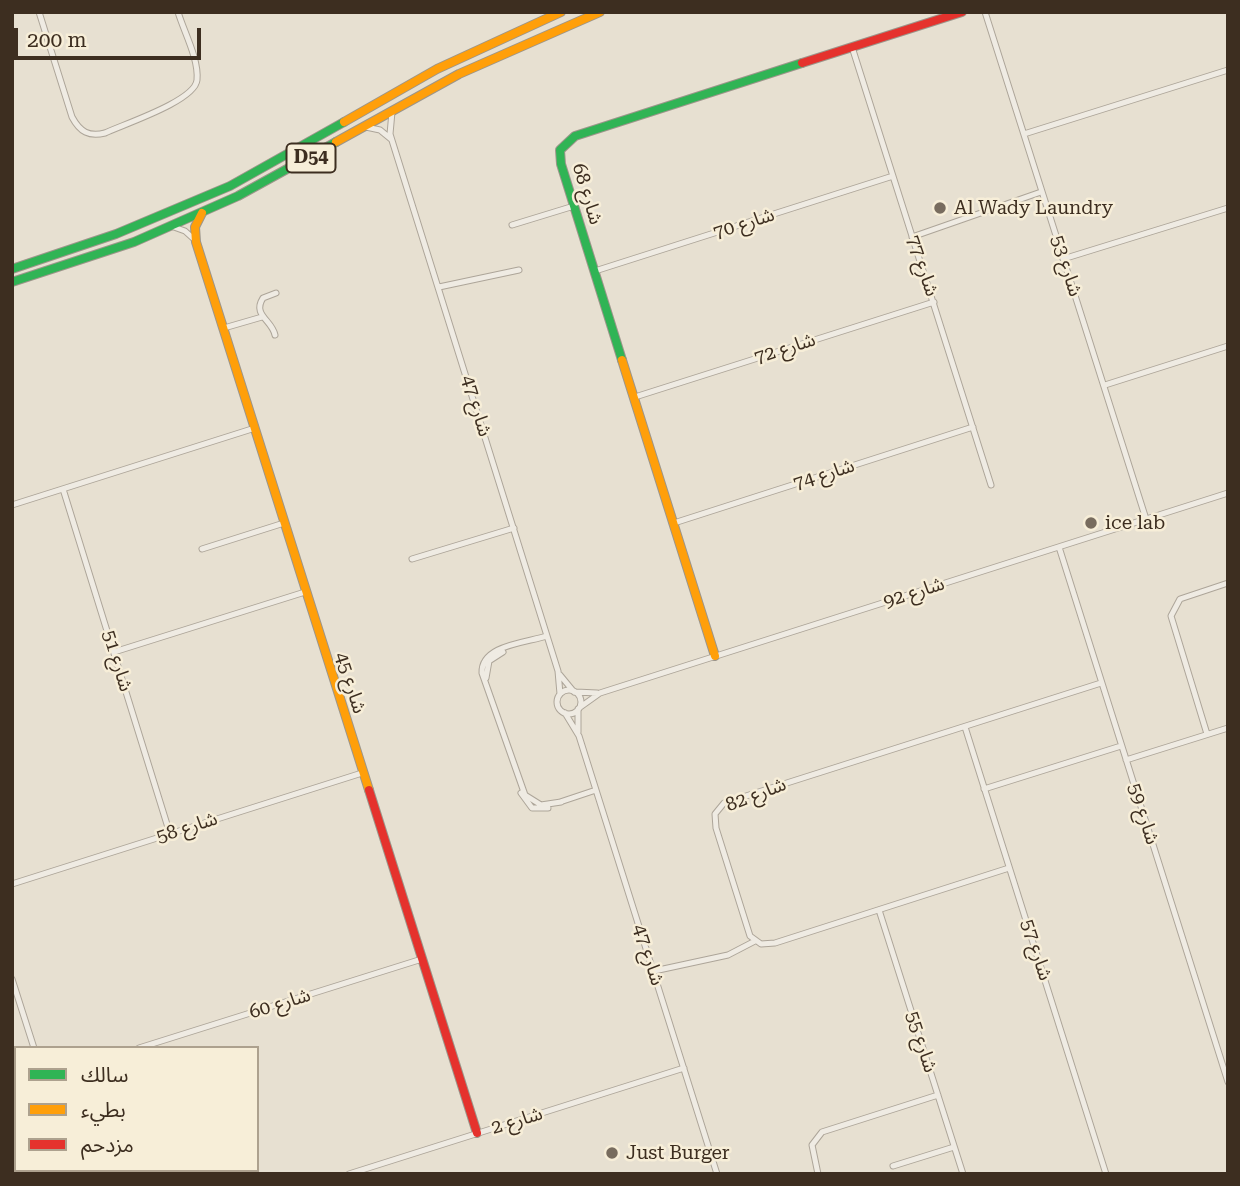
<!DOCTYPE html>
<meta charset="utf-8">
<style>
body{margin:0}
#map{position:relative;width:1240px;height:1186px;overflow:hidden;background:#e7e0d1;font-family:"Roboto Serif","Noto Sans Arabic",serif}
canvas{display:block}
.frame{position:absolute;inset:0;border:14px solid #3d2e20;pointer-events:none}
.legend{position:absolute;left:14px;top:1046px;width:245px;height:126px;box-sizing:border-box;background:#f7eed8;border:2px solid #ada18e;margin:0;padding:9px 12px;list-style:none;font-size:21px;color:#3d2e20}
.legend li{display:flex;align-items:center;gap:14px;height:35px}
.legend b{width:35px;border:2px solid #ada18e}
.scale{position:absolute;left:14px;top:28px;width:187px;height:32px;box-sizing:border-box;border:4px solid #3d2e20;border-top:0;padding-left:9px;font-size:21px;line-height:24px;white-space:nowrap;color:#3d2e20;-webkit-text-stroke:5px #f7eed8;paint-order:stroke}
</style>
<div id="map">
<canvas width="1240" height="1186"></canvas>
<div class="frame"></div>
<ul class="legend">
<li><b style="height:9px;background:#30b455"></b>سالك</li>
<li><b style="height:9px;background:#ff9f0a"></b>بطيء</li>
<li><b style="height:9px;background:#e5322d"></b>مزدحم</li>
</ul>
<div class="scale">200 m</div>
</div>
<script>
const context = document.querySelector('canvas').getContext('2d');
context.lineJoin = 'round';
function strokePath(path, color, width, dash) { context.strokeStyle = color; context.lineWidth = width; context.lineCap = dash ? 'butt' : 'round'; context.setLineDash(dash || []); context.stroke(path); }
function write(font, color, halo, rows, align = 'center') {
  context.font = font + ' "Roboto Serif","Noto Sans Arabic",serif'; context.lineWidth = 5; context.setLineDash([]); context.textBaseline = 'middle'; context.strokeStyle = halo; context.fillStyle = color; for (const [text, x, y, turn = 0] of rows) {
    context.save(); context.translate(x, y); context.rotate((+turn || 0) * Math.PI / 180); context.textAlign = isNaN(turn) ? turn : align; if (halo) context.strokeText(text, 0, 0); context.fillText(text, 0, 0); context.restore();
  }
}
const street = new Path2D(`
 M39 12 72 117C80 132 89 137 105 133 124 124 195 101 197 80 199 59 184 32 178 12
 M985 12 1146 519
 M852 47 991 485
 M392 112 390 134 558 671 560 694
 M366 127 380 130 391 139
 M1024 134 1228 70
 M512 225 574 206
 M171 226 185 231 195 240
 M912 237 1041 192
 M1063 259 1228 208
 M595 271 893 176
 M439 287 519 270
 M224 328 262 317
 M275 335C272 320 252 315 263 298L276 293
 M1105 385 1228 346
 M635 397 934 302
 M63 489 170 834
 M12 505 255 428
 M674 523 973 427
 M1059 547 1228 1082
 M202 549 284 523
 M412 559 514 528
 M547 636C525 643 481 645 482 673L525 795 541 805 561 802
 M114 652 305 592
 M560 675 574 692
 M486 678 489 661 503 652
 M557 702a12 12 0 1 1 24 0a12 12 0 1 1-24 0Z
 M576 692 597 693
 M579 708 600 693 1228 493
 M578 709V732
 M565 713 579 736 717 1174
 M965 727 1106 1174
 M1207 734 1171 616 1180 599 1228 583
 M1126 760 1228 728
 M984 789 1121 746
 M521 793 532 808H548
 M560 802 596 790
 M1009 868 775 943 761 944 750 936 716 828 715 814 724 803 1101 683
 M12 884 362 773
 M879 910 963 1174
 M654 971 728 955 755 941
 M12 979 34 1048
 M139 1048 422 959
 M12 1088 16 1086
 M893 1166 954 1147
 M349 1174 684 1068
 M818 1174 812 1145 822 1132 938 1095`);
const fast = new Path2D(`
 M12 269 116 234 230 186 344 122
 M12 282 134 242 238 196 336 142
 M622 360 561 164 560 150 575 136 802 63`);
const slow = new Path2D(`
 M344 122 437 69 561 12
 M336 142 459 74 600 12
 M202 213 195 227 196 242 369 790
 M622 360 715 656`);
const jam = new Path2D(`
 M802 63 962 12
 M369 790 477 1133`);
strokePath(street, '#ada599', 7);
strokePath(fast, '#9c958a', 10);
strokePath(slow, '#9c958a', 10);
strokePath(jam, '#9c958a', 10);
strokePath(street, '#efebe3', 5);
strokePath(fast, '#30b455', 8);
strokePath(slow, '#ff9f0a', 8);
strokePath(jam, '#e5322d', 8);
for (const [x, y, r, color] of [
 [940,208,7,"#786c5e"],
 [1091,523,7,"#786c5e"],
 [612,1153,7,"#786c5e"]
]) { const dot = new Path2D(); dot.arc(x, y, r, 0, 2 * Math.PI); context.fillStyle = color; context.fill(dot); strokePath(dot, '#f7eed8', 2.5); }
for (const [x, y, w] of [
 [311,158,49]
]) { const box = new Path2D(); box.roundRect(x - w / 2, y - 14.5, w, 29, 5); context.fillStyle = '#f7eed8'; context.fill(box); strokePath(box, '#3d2e20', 2); }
write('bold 18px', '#3d2e20', null, [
 ["D54",311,158]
]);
write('19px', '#3d2e20', '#f7eed8', [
 ["شارع 68",587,194,73],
 ["شارع 70",744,224,-18],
 ["شارع 77",922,266,71],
 ["شارع 53",1066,266,72],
 ["شارع 72",785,349,-18],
 ["شارع 47",476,406,73],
 ["شارع 74",824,475,-18],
 ["شارع 92",914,593,-18],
 ["شارع 51",117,661,73],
 ["شارع 45",350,683,72],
 ["شارع 82",756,795,-21],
 ["شارع 59",1143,814,72],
 ["شارع 58",187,828,-18],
 ["شارع 57",1036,950,72],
 ["شارع 47",648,955,72],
 ["شارع 60",280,1004,-17],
 ["شارع 55",921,1042,72],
 ["شارع 2",517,1121,-17]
]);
write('19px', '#3d2e20', '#f7eed8', [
 ["Al Wady Laundry",954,208],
 ["ice lab",1105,523],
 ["Just Burger",626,1153]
], 'left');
</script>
